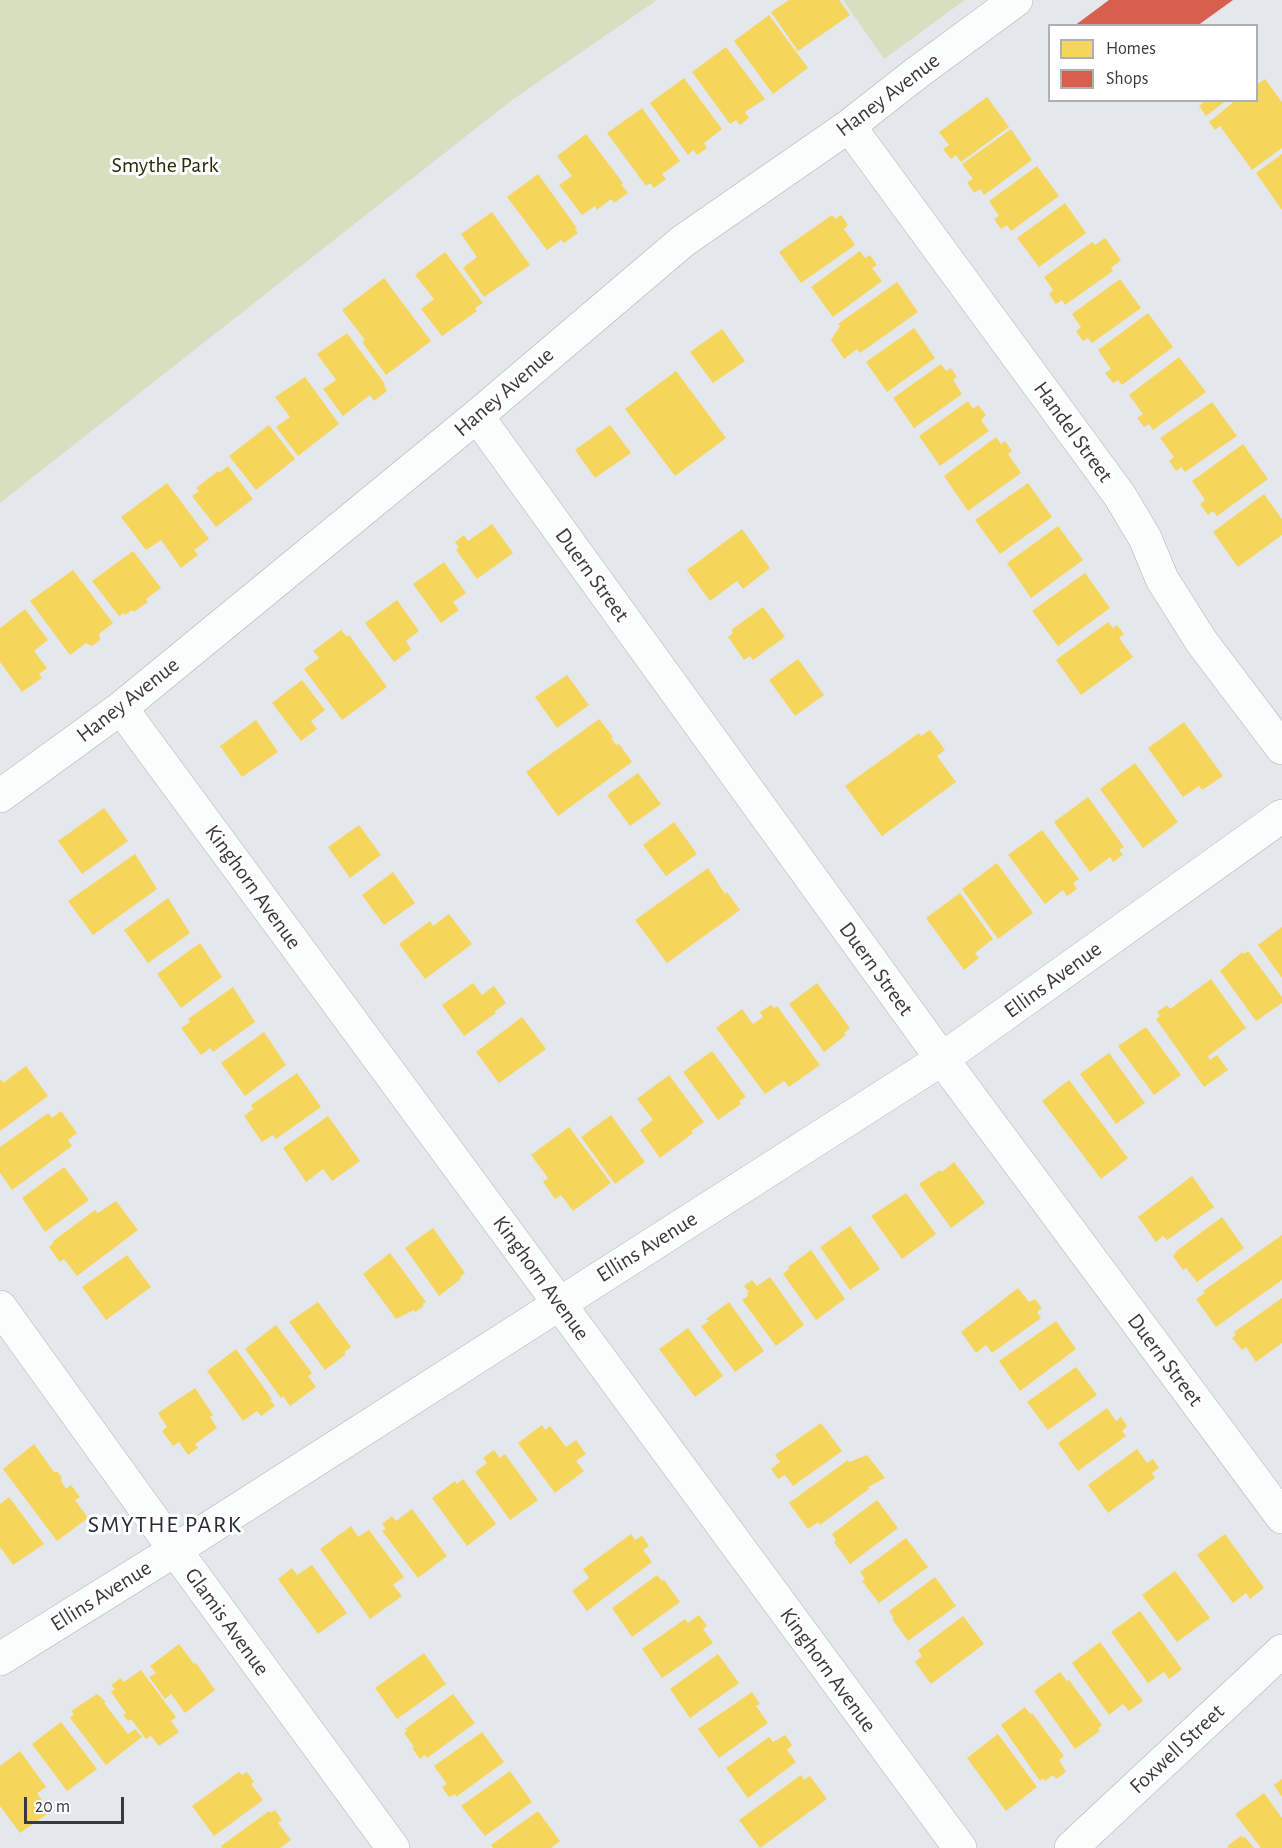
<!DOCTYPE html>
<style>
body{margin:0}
#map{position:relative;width:1282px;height:1848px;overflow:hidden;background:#e4e8ec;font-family:"Alegreya Sans",sans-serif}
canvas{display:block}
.legend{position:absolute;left:1048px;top:24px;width:210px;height:78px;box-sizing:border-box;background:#fff;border:2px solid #afb0b1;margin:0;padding:8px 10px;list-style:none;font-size:18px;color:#37393d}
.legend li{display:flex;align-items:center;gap:12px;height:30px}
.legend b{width:30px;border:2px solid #afb0b1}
.scale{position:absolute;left:24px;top:1797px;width:100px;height:27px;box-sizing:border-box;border:3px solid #37393d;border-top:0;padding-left:8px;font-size:18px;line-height:21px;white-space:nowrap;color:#37393d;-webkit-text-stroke:4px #fff;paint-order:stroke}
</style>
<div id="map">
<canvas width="1282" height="1848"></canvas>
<ul class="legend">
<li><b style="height:16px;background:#f6d55c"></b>Homes</li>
<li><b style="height:16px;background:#d6604d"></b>Shops</li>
</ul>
<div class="scale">20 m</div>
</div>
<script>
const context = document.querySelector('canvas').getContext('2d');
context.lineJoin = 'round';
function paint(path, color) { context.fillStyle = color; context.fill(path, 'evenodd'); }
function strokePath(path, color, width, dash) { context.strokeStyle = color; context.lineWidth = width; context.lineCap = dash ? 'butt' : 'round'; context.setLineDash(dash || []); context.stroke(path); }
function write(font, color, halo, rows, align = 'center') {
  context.font = font + ' "Alegreya Sans",sans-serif'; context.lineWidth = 6; context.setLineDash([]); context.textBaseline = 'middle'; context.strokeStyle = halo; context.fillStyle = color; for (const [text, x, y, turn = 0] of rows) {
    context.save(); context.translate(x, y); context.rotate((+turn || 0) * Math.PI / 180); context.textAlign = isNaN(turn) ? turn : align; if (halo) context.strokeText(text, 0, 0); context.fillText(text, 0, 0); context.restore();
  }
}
paint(new Path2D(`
 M0 0H657L512 100 0 503Z
 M843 0H965L884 59Z`), '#d6e0c0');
paint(new Path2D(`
 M789 0H839L850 15 798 51 771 12Z
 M769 15 808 68 773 94 734 41Z
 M726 47 765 99 745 112 749 118 740 125 736 120 730 124 692 72Z
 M684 78 722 129 704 143 707 148 697 155 693 150 688 155 650 103Z
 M1265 79 1282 102V148L1252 170 1220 126 1215 130 1209 122 1236 100H1256V85Z
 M987 97 1009 127 961 162 956 155 951 159 943 149 949 145 939 132Z
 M1201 100H1227L1206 116 1199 106 1203 103Z
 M642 108 680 161 662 174 666 179 654 188 650 183 646 186 607 133Z
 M1011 129 1032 160 984 195 980 189 974 193 967 182 973 179 962 164Z
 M586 134 623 183 621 184 628 193 614 203 611 199 597 210 595 206 582 215 559 185 572 176 557 156Z
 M1282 154V210L1256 173Z
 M1037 166 1059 196 1011 231 1007 225 1001 229 994 219 999 216 989 201Z
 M538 174 577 228 575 229 578 233 564 243 561 240 547 250 507 197Z
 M1065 203 1086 233 1039 267 1017 238Z
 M492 212 530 265 484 297 463 268 477 257 461 234Z
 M832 215 835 219 841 215 848 225 844 229 855 245 801 283 779 252Z
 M1105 238 1121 260 1111 268 1113 271 1065 305 1062 300 1056 304 1049 294 1053 290 1044 277 1092 242 1095 245Z
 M860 251 865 258 870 255 877 265 872 268 882 281 833 317 811 287Z
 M445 252 483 303 475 308 477 311 442 336 421 309 434 299 415 275Z
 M384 278 431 341 386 375 362 342 365 340 342 310Z
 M1120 279 1141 308 1092 343 1088 338 1083 341 1076 331 1081 327 1072 314Z
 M897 282 918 312 860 353 857 349 844 359 831 340 840 326 838 324Z
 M1148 313 1173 347 1122 385 1118 380 1113 383 1105 373 1111 369 1098 350Z
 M914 328 935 358 887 392 866 362Z
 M722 329 745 361 713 383 690 352Z
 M347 333 385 384 384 385 387 391 374 401 370 395 343 416 323 389 336 380 317 354Z
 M1179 357 1206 392 1153 430 1149 424 1144 427 1137 418 1143 414 1129 395Z
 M941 364 946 371 951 368 957 377 953 380 962 394 914 428 893 398Z
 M676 371 726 438 675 476 625 409Z
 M305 377 339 424 298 456 276 427 290 417 275 397Z
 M968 401 973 409 978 405 986 415 981 420 989 431 940 466 919 436Z
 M1212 402 1237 436 1185 472 1181 467 1176 471 1169 461 1174 457 1160 438Z
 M269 425 295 459 256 490 229 456Z
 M610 425 631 453 595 478 575 450Z
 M996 437 1001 444 1005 441 1012 451 1008 454 1021 473 968 511 944 476Z
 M1243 444 1268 479 1217 516 1213 511 1208 515 1200 504 1205 500 1192 481Z
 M228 466 253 499 216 527 192 496 199 491 196 488 218 471 219 473Z
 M167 483 209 539 194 550 198 555 181 568 161 540 146 550 121 517Z
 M1028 483 1052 517 1000 554 975 520Z
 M1264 494 1282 519V535L1238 567 1213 532Z
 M492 524 513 553 477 579 456 550 459 548 455 542 464 535 468 541Z
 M1058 526 1083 560 1031 598 1007 563Z
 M742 529 770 568 743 589 737 581 710 601 687 570Z
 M133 551 161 588 146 599 148 602 134 612 132 610 125 615 124 613 119 616 92 581Z
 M444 562 466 593 453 602 459 610 441 623 413 584Z
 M73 570 113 623 99 634 100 640 92 646 86 643 70 655 30 601Z
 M1085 573 1110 608 1058 646 1032 611Z
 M397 600 419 631 406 641 411 649 394 662 365 623Z
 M763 607 785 637 753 660 750 656 744 660 728 637 733 633 731 630Z
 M25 609 48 640 34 651 47 668 39 674 42 678 22 692 0 662V628Z
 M1108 622 1113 628 1117 625 1124 634 1119 638 1133 657 1081 695 1056 660Z
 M341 630 347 637 349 635 387 687 342 720 304 669 319 658 313 651Z
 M798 659 824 695 795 716 769 680Z
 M567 675 589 705 557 728 535 697Z
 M302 680 325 710 311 721 317 729 301 741 272 703Z
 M599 719 613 737 611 738 616 745 619 744 632 762 558 816 526 772Z
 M256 720 278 752 242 777 220 746Z
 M1184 722 1223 776 1202 790 1199 786 1183 797 1148 748Z
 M930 730 945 750 937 756 956 782 882 836 845 786 919 733 921 736Z
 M1135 763 1178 822 1143 848 1100 789Z
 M638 773 661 804 630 826 607 795Z
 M1088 797 1124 847 1119 850 1123 855 1113 862 1110 857 1090 872 1054 822Z
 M104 808 128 841 82 874 58 841Z
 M674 822 697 854 666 876 643 845Z
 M359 825 381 855 350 878 328 847Z
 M1042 830 1079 879 1073 883 1077 889 1067 896 1063 890 1045 904 1008 855Z
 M135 854 157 889 93 935 68 901Z
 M997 863 1033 913 998 939 962 889Z
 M708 868 725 894 727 892 740 910 667 963 635 920Z
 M393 872 415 903 384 925 362 895Z
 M960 893 993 939 975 953 979 958 964 970 926 918Z
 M168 898 190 933 148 963 124 930Z
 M449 914 472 944 425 979 399 944 430 921 433 926Z
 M1282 927V978L1258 945Z
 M200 943 222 977 181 1008 157 974Z
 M1248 951 1282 997V1003L1256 1021 1220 971 1242 952 1244 954Z
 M1211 979 1246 1028 1208 1056 1210 1060 1217 1055 1228 1070 1204 1087 1156 1019 1160 1016 1157 1012 1167 1005 1170 1009Z
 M473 983 482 995 494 986 506 1003 494 1012 496 1013 464 1036 442 1005Z
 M817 983 850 1028 844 1033 846 1035 824 1052 789 1004Z
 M233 987 255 1022 213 1052 210 1048 201 1055 181 1028 190 1022 188 1019Z
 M771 1005 774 1008 777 1006 820 1065 789 1087 784 1081 765 1094 716 1028 742 1009 753 1024 763 1017 760 1012Z
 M522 1017 546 1049 499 1083 476 1052Z
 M1146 1027 1181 1075 1154 1095 1118 1046Z
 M264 1032 286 1065 245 1096 221 1063Z
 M712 1051 746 1097 739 1101 741 1104 718 1120 683 1072Z
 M1109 1053 1145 1103 1116 1124 1080 1074Z
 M26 1066 48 1096 0 1131V1081L1 1079 3 1083Z
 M297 1073 321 1107 276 1139 273 1135 262 1142 244 1116 253 1109 251 1105Z
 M669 1075 704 1122 691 1131 693 1133 660 1158 640 1130 653 1120 637 1099Z
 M1069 1080 1128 1158 1101 1179 1042 1101Z
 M61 1111 77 1133 68 1140 72 1146 12 1190 0 1173V1147L48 1113 52 1118Z
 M611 1115 645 1162 615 1184 581 1137Z
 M328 1116 360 1161 332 1181 323 1169 306 1182 283 1148Z
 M569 1127 611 1183 573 1211 561 1195 555 1199 543 1182 548 1178 531 1155Z
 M954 1162 985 1203 951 1228 919 1184 940 1170 942 1172Z
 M64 1167 89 1200 45 1232 22 1198Z
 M1192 1176 1214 1207 1167 1240 1163 1236 1156 1242 1138 1217Z
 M906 1193 936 1234 902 1259 871 1216Z
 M116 1201 138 1230 77 1276 64 1259 60 1262 49 1247 54 1242 53 1241 95 1210 98 1213Z
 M1222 1217 1244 1248 1197 1282 1186 1268 1183 1270 1173 1256 1176 1253 1175 1252Z
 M850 1226 880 1269 850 1290 820 1247Z
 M433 1228 465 1273 460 1277 461 1279 439 1296 405 1248Z
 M1282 1235V1280L1216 1327 1196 1299 1205 1293 1203 1291Z
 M811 1250 845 1299 816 1320 783 1274 789 1269 788 1267Z
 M390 1253 426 1302 422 1304 424 1306 415 1312 414 1310 396 1319 363 1274Z
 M127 1255 151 1287 106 1320 82 1287Z
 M770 1277 804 1325 776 1346 742 1300 748 1296 747 1293 749 1292 744 1286 752 1280 757 1286Z
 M1018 1288 1029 1302 1035 1299 1042 1308 1037 1312 1041 1318 992 1353 986 1345 976 1353 961 1332Z
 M1282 1298V1343L1256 1362 1246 1347 1242 1350 1232 1338 1236 1335 1234 1332Z
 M318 1302 351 1347 344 1352 346 1354 325 1370 289 1322Z
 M729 1302 764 1351 735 1372 701 1326 709 1321 706 1319Z
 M1056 1321 1076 1349 1020 1391 999 1361Z
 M276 1325 312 1373 308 1376 316 1387 290 1406 283 1396 281 1398 245 1349Z
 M688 1328 723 1376 695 1397 659 1349Z
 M236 1349 272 1399 270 1400 275 1406 261 1416 257 1411 243 1421 207 1371Z
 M1076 1367 1097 1395 1048 1430 1027 1402Z
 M195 1388 213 1415 210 1417 217 1428 195 1444 198 1448 188 1455 179 1442 173 1446 162 1431 167 1427 158 1413Z
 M1107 1408 1116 1421 1121 1417 1127 1426 1122 1431 1126 1436 1078 1471 1058 1443Z
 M821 1423 842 1451 793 1486 785 1475 778 1479 771 1469 780 1462 775 1455Z
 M542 1425 545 1430 550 1426 566 1447 576 1440 586 1454 576 1461 584 1471 555 1493 518 1443Z
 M34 1444 54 1472H58L62 1478 61 1481 66 1489 71 1485 80 1497 75 1500 88 1518 57 1541 3 1469Z
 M1137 1449 1147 1463 1153 1459 1159 1468 1152 1473 1155 1478 1108 1513 1088 1485Z
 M494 1450 500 1458 505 1454 538 1500 510 1520 475 1472 487 1463 483 1458Z
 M867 1455 885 1478 868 1487 869 1489 820 1525 818 1522 808 1529 789 1503 848 1460 849 1462Z
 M463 1479 496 1524 467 1546 432 1498 455 1481 457 1484Z
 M9 1497 44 1544 13 1565 0 1547V1504Z
 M877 1500 898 1528 850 1564 834 1542 836 1540 832 1534Z
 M412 1509 447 1556 418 1578 382 1531 386 1529 382 1524 392 1516 396 1521Z
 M351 1526 358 1537 369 1530 404 1577 393 1585 402 1596 370 1619 320 1549Z
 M631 1534 635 1540 642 1536 649 1546 643 1550 652 1562 587 1611 572 1591 589 1578 583 1569Z
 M1225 1534 1264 1588 1250 1599 1246 1593 1233 1603 1197 1555Z
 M906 1538 928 1567 879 1603 862 1581 865 1579 860 1572Z
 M312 1565 347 1613 318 1634 278 1579 292 1568 297 1575Z
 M1175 1571 1210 1618 1177 1642 1142 1595Z
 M657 1575 662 1581 664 1580 680 1602 632 1637 612 1608Z
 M935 1577 956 1606 908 1641 892 1619 894 1618 889 1611Z
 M1140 1611 1182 1669 1169 1679 1164 1672 1148 1683 1111 1632Z
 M699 1615 707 1626 703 1629 713 1643 662 1678 642 1649 685 1619 688 1623Z
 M963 1616 984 1644 931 1684 915 1662 922 1656 918 1650Z
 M1100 1642 1143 1701 1129 1711 1123 1704 1109 1715 1072 1663Z
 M179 1644 194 1664 196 1663 215 1690 185 1713 171 1694 165 1699 149 1677 156 1673 150 1666Z
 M424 1653 446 1684 397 1719 375 1688Z
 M718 1654 739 1683 690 1718 670 1689Z
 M141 1670 176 1717 171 1721 179 1732 159 1746 151 1736 146 1739 131 1719 128 1721 123 1715 126 1713 111 1692 115 1689 111 1685 121 1678 124 1682Z
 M1060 1672 1067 1681 1069 1680 1102 1725 1098 1729 1100 1731 1075 1749 1034 1691Z
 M752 1692 760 1704 756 1706 768 1723 719 1758 698 1729Z
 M97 1694 106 1702 104 1703 128 1734 135 1729 142 1737 106 1765 70 1718 74 1714 71 1711Z
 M453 1694 475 1723 427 1758 425 1755 420 1759 412 1748 414 1747 404 1733 407 1731 405 1729Z
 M1025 1707 1030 1714 1032 1713 1064 1756 1059 1760 1066 1772 1056 1779 1053 1775 1045 1781 1043 1778 1040 1781 1001 1725Z
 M61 1722 97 1769 67 1791 32 1744Z
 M482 1732 504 1762 456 1797 455 1794 449 1797 442 1787 447 1784 434 1766Z
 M998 1734 1037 1787 1006 1811 967 1758Z
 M785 1735 792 1745 787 1750 796 1762 748 1798 726 1768 769 1737 773 1742Z
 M20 1751 46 1787 37 1793 50 1812 20 1833 0 1806V1766Z
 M510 1771 532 1802 485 1836 461 1806Z
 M239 1772 242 1775 247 1772 254 1782 251 1784 263 1800 214 1836 192 1806Z
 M801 1775 804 1780 810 1776 827 1799 760 1848 739 1820Z
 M1282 1779V1797L1274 1785Z
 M1264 1793 1282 1818V1848H1261L1235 1814Z
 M275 1810 282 1820 278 1823 291 1840 280 1848H222L221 1846 269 1811 271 1813Z
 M538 1811 560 1841 551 1848H493L491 1845Z
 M1241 1836 1243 1838 1245 1837 1254 1848H1229L1227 1846Z`), '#f6d55c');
paint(new Path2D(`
 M1109 0H1233L1197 26H1074Z`), '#d6604d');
const minor = new Path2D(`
 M849 126 1120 496 1145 538 1162 579 1201 641 1282 748
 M477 416 942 1059 1282 1517
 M121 708 960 1848
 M0 796 121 708 477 416 683 241 849 126 918 72 1016 0
 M0 1307 175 1550 393 1848
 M0 1659 175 1550 942 1059 1282 816
 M1071 1848 1282 1651`);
strokePath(minor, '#aeb0b3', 34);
strokePath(minor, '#fbfcfc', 33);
write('22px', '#37393d', '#fff', [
 ["Haney Avenue",888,95,-37],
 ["Haney Avenue",504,392,-41],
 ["Handel Street",1073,432,54],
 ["Duern Street",592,575,54],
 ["Haney Avenue",128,700,-38],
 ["Kinghorn Avenue",253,887,54],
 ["Duern Street",876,969,54],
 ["Ellins Avenue",1053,980,-36],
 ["Ellins Avenue",647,1247,-32],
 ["Kinghorn Avenue",541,1278,54],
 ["Duern Street",1165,1360,53],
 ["Ellins Avenue",101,1596,-32],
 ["Glamis Avenue",227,1622,54],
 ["Kinghorn Avenue",828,1670,54],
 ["Foxwell Street",1177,1749,-43]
]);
write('22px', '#272e06', '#fff', [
 ["Smythe Park",165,165]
]);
context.letterSpacing = '1.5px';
write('24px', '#282d33', '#fff', [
 ["SMYTHE PARK",165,1525]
]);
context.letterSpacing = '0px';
</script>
